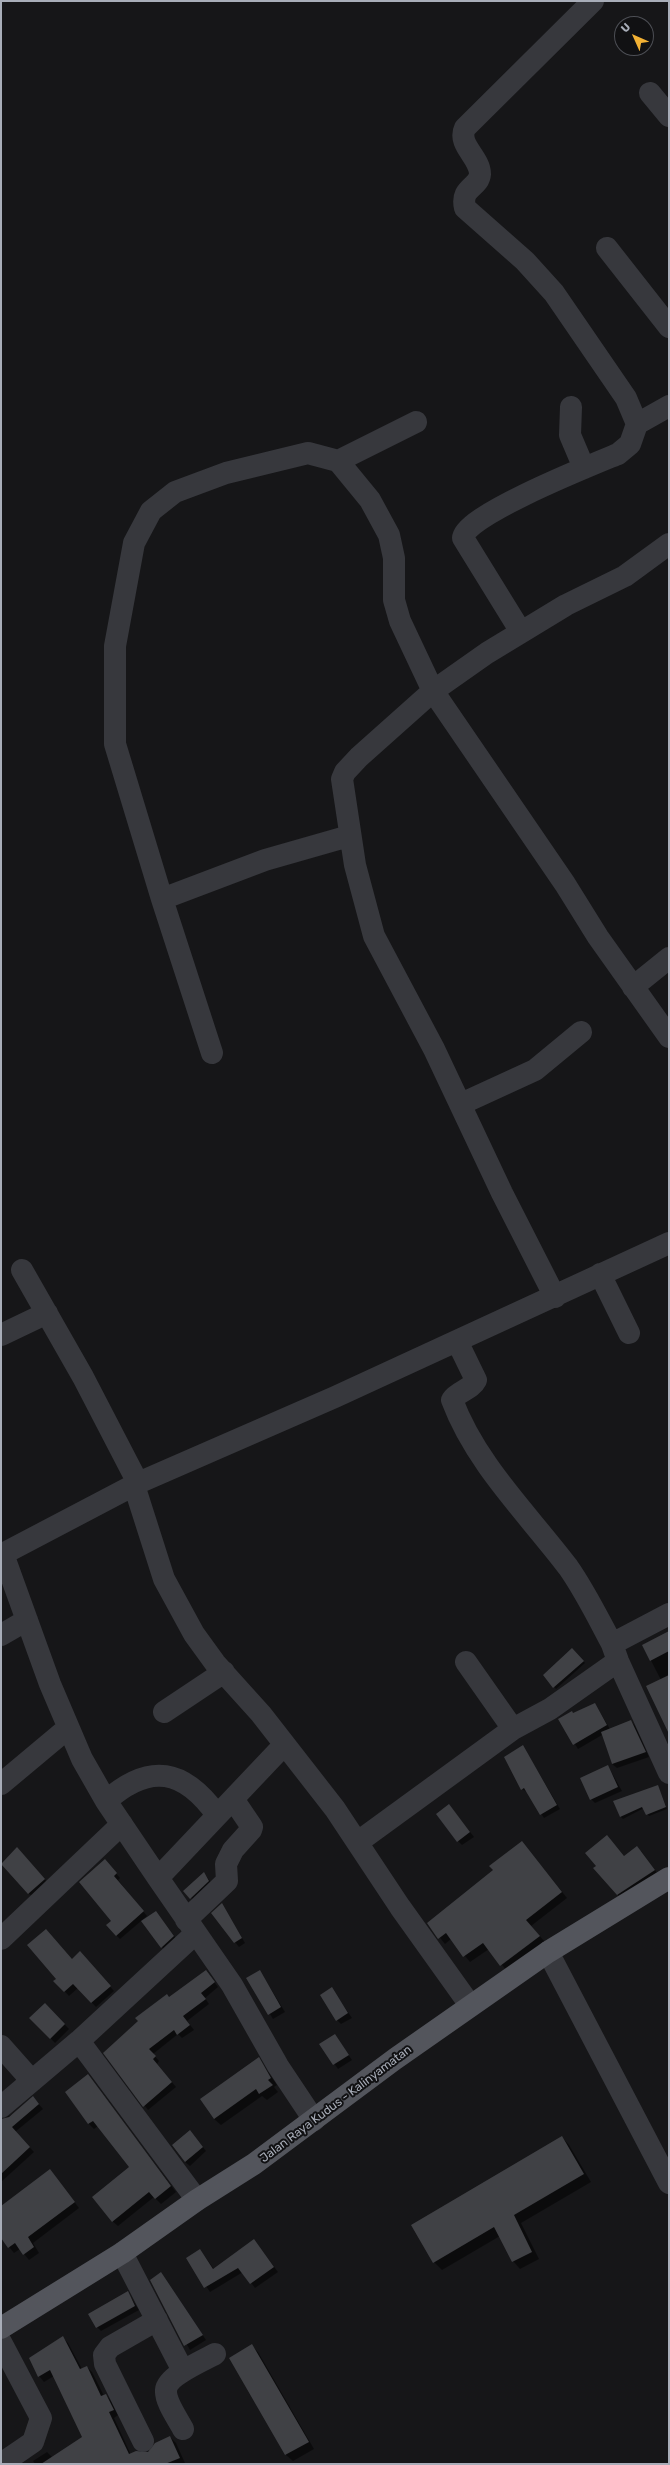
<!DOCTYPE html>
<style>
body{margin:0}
#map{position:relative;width:670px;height:2465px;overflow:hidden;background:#161618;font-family:Rubik,sans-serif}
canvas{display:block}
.frame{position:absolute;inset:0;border:2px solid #a8adb8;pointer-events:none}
.north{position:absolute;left:614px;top:16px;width:40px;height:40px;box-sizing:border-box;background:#111113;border:1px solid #4d4f55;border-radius:50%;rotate:315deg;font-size:11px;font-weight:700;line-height:16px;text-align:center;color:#a8adb8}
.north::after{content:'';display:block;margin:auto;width:14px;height:18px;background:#f2b134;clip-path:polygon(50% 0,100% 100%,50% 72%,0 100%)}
</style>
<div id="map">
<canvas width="670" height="2465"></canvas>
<div class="frame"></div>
<div class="north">U</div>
</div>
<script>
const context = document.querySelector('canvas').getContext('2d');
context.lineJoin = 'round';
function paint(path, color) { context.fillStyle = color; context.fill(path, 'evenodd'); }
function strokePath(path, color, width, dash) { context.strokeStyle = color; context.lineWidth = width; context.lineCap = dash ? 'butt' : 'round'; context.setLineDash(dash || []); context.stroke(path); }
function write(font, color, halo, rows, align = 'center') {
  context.font = font + ' Rubik,sans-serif'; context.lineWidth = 4; context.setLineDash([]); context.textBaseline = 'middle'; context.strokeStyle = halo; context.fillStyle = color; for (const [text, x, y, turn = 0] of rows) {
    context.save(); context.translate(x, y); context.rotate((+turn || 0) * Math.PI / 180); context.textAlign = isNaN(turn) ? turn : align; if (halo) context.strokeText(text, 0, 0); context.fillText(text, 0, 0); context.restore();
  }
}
paint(new Path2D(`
 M669 1632V1730L661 1680 643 1645Z
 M572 1649 585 1663 556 1689 544 1675Z
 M595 1704 610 1729 631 1721 635 1726 649 1757 617 1768 612 1764 602 1735 578 1749 559 1719Z
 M523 1746 560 1809 544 1818 527 1792 522 1789 505 1758Z
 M608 1766 622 1791 595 1803 591 1799Z
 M658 1786 667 1809 649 1816 644 1808 623 1819 621 1817 614 1802Z
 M453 1810 474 1837 462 1845 458 1841Z
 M607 1836 625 1857 641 1851 658 1874 621 1899 597 1866Z
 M527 1848 567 1898 531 1926 545 1942 507 1971 489 1949 470 1962 451 1939 445 1944 428 1923 494 1870Z
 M17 1849 49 1884 33 1898 1 1863Z
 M108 1864 120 1878 118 1880 147 1916 120 1939 116 1935 112 1921Z
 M204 1873 213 1885 195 1902 185 1891Z
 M222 1904 245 1943 239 1947 235 1942Z
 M160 1917 178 1941 166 1952 143 1922Z
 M84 1957 114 1991 96 2007 78 1988 69 1996 55 1981 72 1960Z
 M206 1971 218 1987 205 1998 209 2004 187 2021 194 2030 182 2038 178 2034 153 2054 159 2061 157 2064 176 2087 148 2110 105 2053 169 1998Z
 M260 1971 285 2012 273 2019 248 1978Z
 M332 1989 352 2018 341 2024 337 2020Z
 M45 2004 69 2029 55 2043 31 2018Z
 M335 2035 352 2060 338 2069 321 2045Z
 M259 2059 277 2085 274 2087 278 2092 267 2100 262 2096 221 2125 214 2119Z
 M88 2076 176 2192 161 2204 154 2197 118 2226 112 2221 131 2168 98 2126 94 2129 89 2124 66 2092Z
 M37 2102 43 2109 15 2132 34 2152 1 2182V2120Z
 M194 2136 206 2151 190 2166 185 2162Z
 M562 2137 569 2145 591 2182 521 2223 539 2259 520 2269 513 2261 500 2236 442 2270 434 2262Z
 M50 2170 79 2208 33 2243 39 2253 29 2260 20 2249 14 2253 1 2237V2207Z
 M254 2240 278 2272 255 2288 243 2272 210 2292 187 2258 200 2250 214 2269Z
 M161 2273 206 2340 190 2350 151 2280Z
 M128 2293 139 2310 101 2331 97 2327Z
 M63 2338 68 2343 82 2369 87 2367 92 2372 104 2396 106 2395 111 2401 118 2415 114 2418 131 2455 149 2453 170 2437 176 2443 185 2463 35 2464 33 2461 47 2452 53 2458 83 2437 54 2376 44 2382 39 2376Z
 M251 2345 258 2352 314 2449 293 2461 286 2455 230 2358Z`), '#0007');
paint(new Path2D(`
 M669 1631V1651L650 1661 642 1645Z
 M572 1648 584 1661 553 1688 543 1675Z
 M669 1675V1734L646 1686Z
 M595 1703 607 1725 573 1745 558 1719 572 1711 573 1713Z
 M631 1720 646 1752 612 1764 601 1732Z
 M523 1745 557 1805 540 1815 524 1788 521 1790 504 1757Z
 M608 1765 618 1787 590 1800 580 1778Z
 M658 1785 666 1807 646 1815 642 1807 620 1817 613 1801Z
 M449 1804 470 1832 457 1842 436 1814Z
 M607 1835 624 1856 637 1846 655 1870 617 1895 593 1868 596 1866 585 1853Z
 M522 1841 562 1892 526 1920 540 1936 500 1966 483 1943 463 1957 446 1933 438 1939 427 1923 493 1870 489 1866Z
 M17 1847 45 1879 28 1894 1 1864Z
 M105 1859 117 1873 114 1876 144 1911 116 1936 106 1925 111 1921 79 1882Z
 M204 1872 209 1881 190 1899 183 1891Z
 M222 1903 242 1938 234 1943 211 1913Z
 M156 1911 174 1936 161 1948 141 1921Z
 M46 1929 72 1959 80 1951 111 1986 91 2003 73 1984 64 1992 53 1981 56 1979 27 1945Z
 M206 1970 215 1982 201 1993 206 1999 183 2016 190 2025 177 2035 174 2030 149 2049 156 2056 153 2059 172 2082 143 2107 103 2053 138 2021 135 2018 167 1994 169 1997Z
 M260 1970 281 2007 268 2015 246 1978Z
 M332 1987 348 2013 336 2021 320 1995Z
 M45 2003 65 2024 50 2039 29 2018Z
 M335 2034 349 2055 333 2065 319 2044Z
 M259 2057 271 2078 268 2080 273 2085 259 2094 256 2089 214 2119 200 2099Z
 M88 2074 171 2186 155 2199 149 2192 112 2222 92 2197 129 2167 93 2121 88 2124 65 2092Z
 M33 2096 39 2104 12 2127 30 2147 1 2174V2119L9 2117Z
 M190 2130 203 2147 185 2162 172 2145Z
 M562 2136 584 2174 514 2215 532 2252 512 2262 494 2227 433 2263 411 2225Z
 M50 2169 75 2202 28 2237 34 2247 23 2255 15 2243 8 2248 1 2238V2206Z
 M254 2239 274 2267 250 2284 238 2268 204 2288 186 2258 200 2249 213 2269Z
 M161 2272 203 2335 184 2346 150 2280Z
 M128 2291 135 2306 96 2328 88 2314Z
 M63 2336 80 2369 87 2366 101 2396 106 2394 114 2410 109 2412 129 2454 136 2451 148 2452 155 2443 170 2436 180 2458 165 2464H41L82 2437 50 2370 38 2377 29 2358Z
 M252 2344 309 2442 285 2455 229 2358Z`), '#404145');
strokePath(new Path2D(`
 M650 93 669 116
 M607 248 669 327
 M571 407 570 435 584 468
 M637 424 669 406
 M338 461 416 422
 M521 632 463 538C463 516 594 464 618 454L630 444 637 424 626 398 554 293 525 261 465 208C460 187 479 188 480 174 480 157 457 145 465 128L593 1
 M162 899 265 860 349 836
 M633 987 669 958
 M212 1053 162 899 115 744V646L134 543 151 511 175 492 226 473 308 453 338 461 370 500 389 535 394 558V600L400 621 433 691 565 884 598 937 669 1037
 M461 1104 535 1070 581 1032
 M22 1270 83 1377 138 1483
 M600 1274 629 1333
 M555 1297 502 1193 434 1049 374 936 355 865 342 779 345 772 359 757 433 691 487 653 566 605 625 576 669 544
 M1 1335 47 1313
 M457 1341 476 1380C471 1390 458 1391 452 1400 476 1464 527 1513 568 1567 585 1591 598 1618 612 1644
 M134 1485 164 1579 194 1634 215 1663 261 1714 335 1809 400 1907 470 2005
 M3 1554 50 1684 82 1759 106 1801 158 1878 232 1985 278 2066 314 2120
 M1 1555 138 1483 335 1397 669 1243
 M669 1614 612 1644 618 1661 669 1773
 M1 1635 27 1620
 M466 1662 513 1729
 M164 1712 224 1672
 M1 1784 68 1728
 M106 1801C150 1762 184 1769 217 1815
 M358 1842 513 1729 550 1709 618 1661
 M158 1878 284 1745
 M186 1920 227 1881 226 1864 233 1850 251 1830 252 1827 233 1799
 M1 1939 122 1824
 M548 1952 669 2183
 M79 2041 197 2200
 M1 2046 32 2081
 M1 2107 79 2041 196 1933
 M122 2253 183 2371
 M1 2342 41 2418 33 2442 1 2464
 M183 2429C178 2419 165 2402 166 2390 167 2376 204 2360 215 2354
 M143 2441 105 2364 104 2355 110 2347 157 2320`), '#37383d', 22);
strokePath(new Path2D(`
 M1 2328 122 2253 197 2200 254 2164 395 2059 548 1952 669 1878`), '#53555c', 22);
write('12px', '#a8adb8', '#111113', [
 ["Jalan Raya Kudus - Kalinyamatan",336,2104,-37]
]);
</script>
